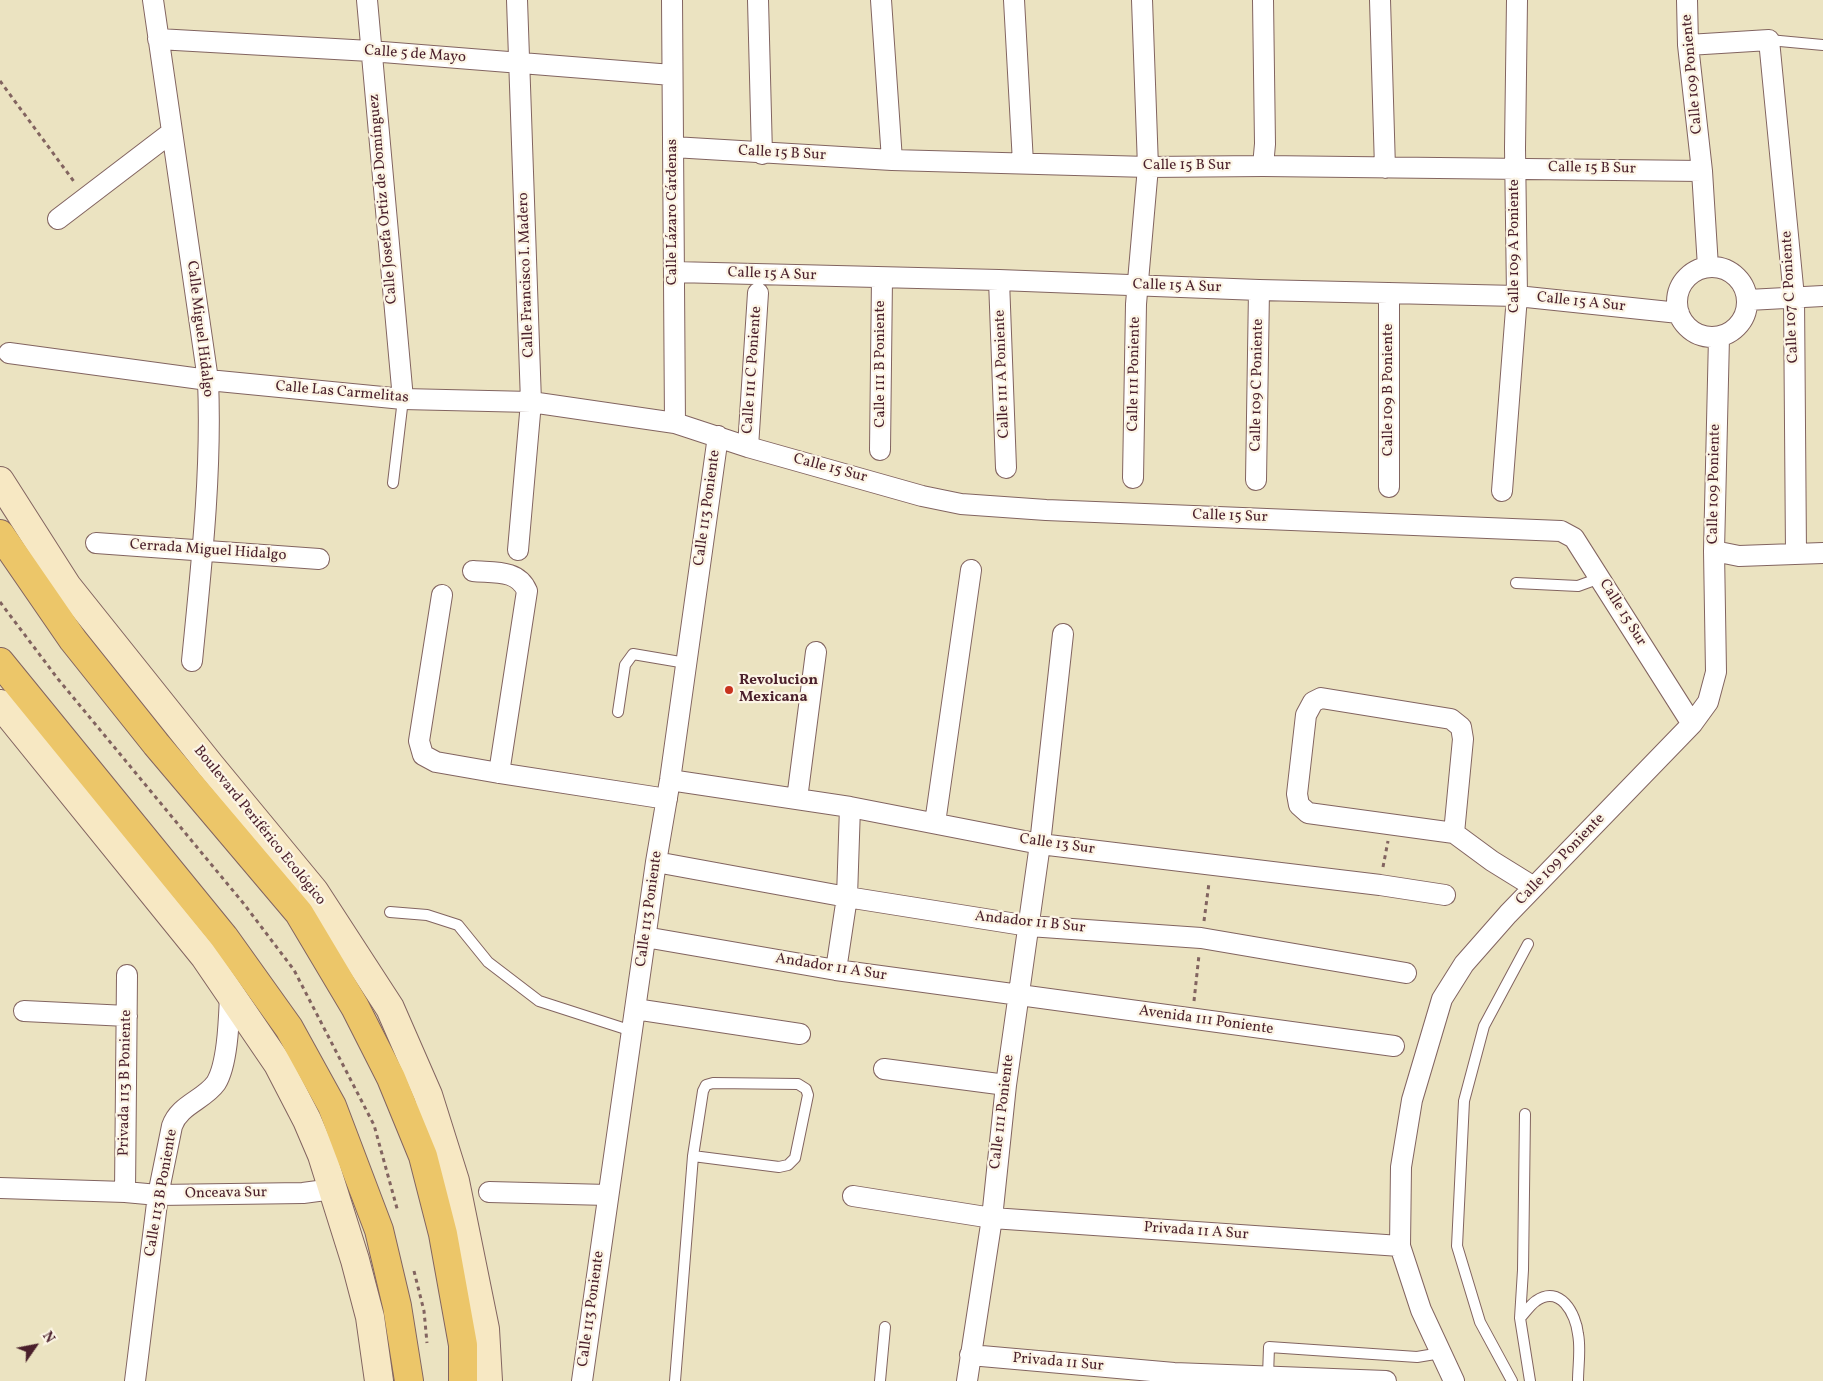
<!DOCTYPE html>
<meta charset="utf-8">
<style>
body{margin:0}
#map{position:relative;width:1823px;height:1381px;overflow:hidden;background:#ebe3c1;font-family:Vollkorn,serif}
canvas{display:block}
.north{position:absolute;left:10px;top:1321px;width:50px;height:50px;-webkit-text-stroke:4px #fcf5e5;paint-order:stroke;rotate:57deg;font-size:14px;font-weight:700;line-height:20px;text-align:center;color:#4a1f2b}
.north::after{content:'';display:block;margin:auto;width:18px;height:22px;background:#4a1f2b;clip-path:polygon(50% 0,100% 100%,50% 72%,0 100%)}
</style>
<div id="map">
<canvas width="1823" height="1381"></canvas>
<div class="north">N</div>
</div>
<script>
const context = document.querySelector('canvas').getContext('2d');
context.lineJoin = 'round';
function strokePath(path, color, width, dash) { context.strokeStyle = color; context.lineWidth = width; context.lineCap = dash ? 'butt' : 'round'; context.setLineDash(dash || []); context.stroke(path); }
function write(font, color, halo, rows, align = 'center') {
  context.font = font + ' Vollkorn,serif'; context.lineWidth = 4.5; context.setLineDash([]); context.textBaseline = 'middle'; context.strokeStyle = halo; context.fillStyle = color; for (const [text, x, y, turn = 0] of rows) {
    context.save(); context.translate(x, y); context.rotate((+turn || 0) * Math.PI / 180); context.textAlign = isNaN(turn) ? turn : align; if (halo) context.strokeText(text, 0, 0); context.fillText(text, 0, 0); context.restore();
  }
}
const lane = new Path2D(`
 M1769 40 1823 45
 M393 483 403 399
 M1516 583 1578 586 1600 578
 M618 712 625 665 633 654 686 663
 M390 912 427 915 458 925 488 962 539 1001 632 1031
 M1520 1318 1523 1270 1525 1114
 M1268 1376 1269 1347 1417 1357 1441 1353
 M675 1381 693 1156 703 1091 706 1085 713 1083 798 1084 806 1089 808 1095 795 1158 788 1165 779 1167 693 1156
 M880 1381 885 1327
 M1512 1381 1480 1322 1457 1246 1464 1101 1484 1026 1528 944
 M1530 1381 1520 1318C1525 1313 1530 1305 1536 1301 1560 1284 1576 1314 1578 1334 1581 1349 1578 1366 1578 1381`);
const street = new Path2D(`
 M153 0 208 380C212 473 201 569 192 661
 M367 0 403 399
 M517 0 531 402 518 550
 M672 0 675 423
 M758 0 762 154
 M881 0 892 160
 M1014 0 1023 163
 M1263 0 1265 144 1263 166
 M1380 0 1385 168
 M1687 0 1688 45 1702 171 1708 267
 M158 39 370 51 672 75
 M1688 45 1769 40 1794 297 1796 554
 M673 147 892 160 1148 167 1263 166 1702 171
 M58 219 172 132
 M1677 302a35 35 0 1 1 70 0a35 35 0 1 1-70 0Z
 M674 272 999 280 1259 290 1517 296 1679 313
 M999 280 1006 468
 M1748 300 1823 296
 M9 353 208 380 403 399 531 402 675 423 748 447 922 496 961 504 1046 510 1561 531 1574 538 1692 724
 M748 447 758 293
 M880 450 882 278
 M1133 478 1136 304 1148 167 1142 0
 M1256 480 1259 290
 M1389 487V293
 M1502 491 1517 296 1515 148 1517 0
 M96 543 319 559
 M1714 551 1739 556 1823 553
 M473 571C493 573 518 569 527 591L499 773
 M442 595 419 741 423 755 436 762 499 773 667 799
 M670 780 850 807 1040 844 1380 885 1445 895
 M797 799 816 652
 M935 823 971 570
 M1454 833 1463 739 1461 727 1451 719 1321 698 1313 702 1306 715 1297 794 1299 805 1308 813 1454 833 1492 861 1534 887
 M656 862 847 897 1029 926 1201 938 1406 973
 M645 937 836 970 1394 1046
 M836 970 847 897 850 807
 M635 1009 800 1034
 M24 1011 127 1016
 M884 1069 1006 1085
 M0 1188 125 1192 158 1195 303 1193 333 1189
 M125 1192 127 975
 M489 1192 608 1195
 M853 1196 992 1218 1400 1246
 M970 1355 1174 1373 1386 1381
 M135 1381 158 1195 172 1126C179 1105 204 1100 216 1083 228 1064 229 1017 230 995
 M582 1381 656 862 670 780 718 436
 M967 1381 992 1218 1006 1085 1040 844 1063 634
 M1454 1381 1421 1310 1400 1246 1401 1167 1412 1100 1442 999 1464 964 1508 914 1692 724 1708 702 1716 672 1714 551 1719 337`);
const secondary = new Path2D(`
 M0 481 67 586 210 765 314 891 390 1008 428 1095 455 1181 485 1329 488 1381
 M0 704 205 957 278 1064 307 1120 322 1155 355 1260 370 1317 379 1381`);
const highway = new Path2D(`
 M0 534 73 640 156 744 299 913 355 1007 391 1078 423 1156 443 1234 463 1345V1381
 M0 662 224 937 289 1028 332 1106 379 1230 397 1306 409 1381`);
strokePath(lane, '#826460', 12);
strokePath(street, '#826460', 22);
strokePath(secondary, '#826460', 30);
strokePath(highway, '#826460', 30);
strokePath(new Path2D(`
 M0 81 75 183
 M0 602 58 679 244 904 294 970 374 1125 398 1212
 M1383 867 1388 841
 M1204 921 1209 883
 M1194 1001 1199 955
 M414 1271 424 1311 427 1343`), '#826460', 3, [4, 4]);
strokePath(lane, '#fff', 10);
strokePath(street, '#fff', 20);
strokePath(secondary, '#f7e8c3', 28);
strokePath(highway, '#ecc669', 28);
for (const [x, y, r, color] of [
 [729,690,5,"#c8321e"]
]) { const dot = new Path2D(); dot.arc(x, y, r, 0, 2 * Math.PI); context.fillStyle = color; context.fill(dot); strokePath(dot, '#fcf5e5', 2); }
write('15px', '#4a1f2b', '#fcf5e5', [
 ["Calle 5 de Mayo",415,55,4],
 ["Calle 109 Poniente",1693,74,-95],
 ["Calle 15 B Sur",782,154,3],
 ["Calle 15 B Sur",1187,166],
 ["Calle 15 B Sur",1592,169,1],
 ["Calle Josefa Ortiz de Domínguez",384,199,-95],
 ["Calle Lázaro Cárdenas",673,212,-90],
 ["Calle 109 A Poniente",1515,246,-90],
 ["Calle Francisco I. Madero",527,275,-92],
 ["Calle 15 A Sur",772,275,2],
 ["Calle 15 A Sur",1177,287,2],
 ["Calle 107 C Poniente",1791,297,-93],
 ["Calle 15 A Sur",1581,303,6],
 ["Calle Miguel Hidalgo",199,329,83],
 ["Calle 111 B Poniente",881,364,-90],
 ["Calle 111 C Poniente",753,370,-86],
 ["Calle 111 A Poniente",1003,374,-92],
 ["Calle 111 Poniente",1135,374,-89],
 ["Calle 109 C Poniente",1258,385,-89],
 ["Calle 109 B Poniente",1389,390,-90],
 ["Calle Las Carmelitas",342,393,5],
 ["Calle 15 Sur",830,469,15],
 ["Calle 109 Poniente",1715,484,-89],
 ["Calle 113 Poniente",708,508,-82],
 ["Calle 15 Sur",1230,517,2],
 ["Cerrada Miguel Hidalgo",208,551,4],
 ["Calle 15 Sur",1622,613,58],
 ["Boulevard Periférico Ecológico",259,826,51],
 ["Calle 13 Sur",1057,845,8],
 ["Calle 109 Poniente",1561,860,-46],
 ["Calle 113 Poniente",650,909,-82],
 ["Andador 11 B Sur",1030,923,6],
 ["Andador 11 A Sur",831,968,9],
 ["Avenida 111 Poniente",1206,1021,8],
 ["Privada 113 B Poniente",126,1083,-89],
 ["Calle 111 Poniente",1003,1112,-83],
 ["Calle 113 B Poniente",162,1193,-80],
 ["Onceava Sur",226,1194,-1],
 ["Privada 11 A Sur",1196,1232,4],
 ["Calle 113 Poniente",592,1309,-82],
 ["Privada 11 Sur",1058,1363,5]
]);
write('bold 15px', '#4a1f2b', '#fcf5e5', [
 ["Revolucion",739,681],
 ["Mexicana",739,698]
], 'left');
</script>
